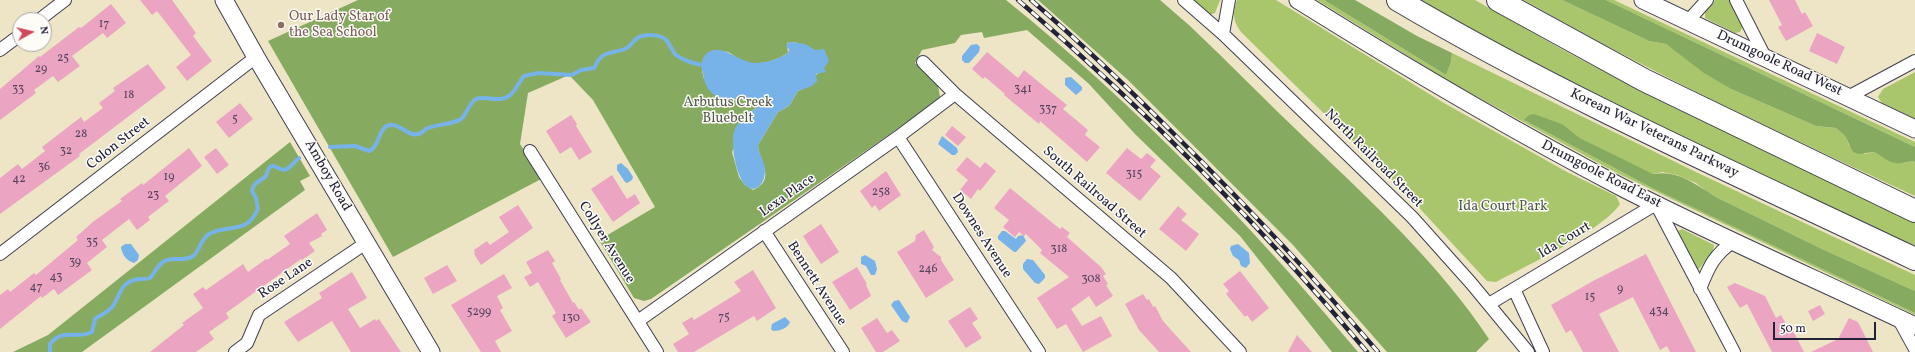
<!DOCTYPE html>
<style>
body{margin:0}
#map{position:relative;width:1915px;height:352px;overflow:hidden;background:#ede5c6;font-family:Vollkorn,serif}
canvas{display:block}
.north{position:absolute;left:12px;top:12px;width:40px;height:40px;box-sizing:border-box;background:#fdfcf7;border:1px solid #a5a5ac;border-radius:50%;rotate:82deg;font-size:11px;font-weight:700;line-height:16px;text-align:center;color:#22223b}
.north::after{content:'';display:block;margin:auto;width:14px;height:18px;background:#d1495b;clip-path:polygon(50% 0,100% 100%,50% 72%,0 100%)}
.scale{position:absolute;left:1773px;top:322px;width:103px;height:18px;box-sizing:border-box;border:2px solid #22223b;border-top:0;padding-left:5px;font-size:12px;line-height:14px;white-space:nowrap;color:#22223b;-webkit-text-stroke:3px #fdfcf7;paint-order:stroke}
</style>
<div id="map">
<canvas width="1915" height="352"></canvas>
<div class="north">N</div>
<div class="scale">50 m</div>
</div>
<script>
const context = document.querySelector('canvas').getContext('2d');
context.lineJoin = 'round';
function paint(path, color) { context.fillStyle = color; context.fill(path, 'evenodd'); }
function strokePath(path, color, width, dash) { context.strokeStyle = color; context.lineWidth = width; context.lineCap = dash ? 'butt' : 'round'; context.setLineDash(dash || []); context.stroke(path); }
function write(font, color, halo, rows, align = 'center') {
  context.font = font + ' Vollkorn,serif'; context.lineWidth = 3; context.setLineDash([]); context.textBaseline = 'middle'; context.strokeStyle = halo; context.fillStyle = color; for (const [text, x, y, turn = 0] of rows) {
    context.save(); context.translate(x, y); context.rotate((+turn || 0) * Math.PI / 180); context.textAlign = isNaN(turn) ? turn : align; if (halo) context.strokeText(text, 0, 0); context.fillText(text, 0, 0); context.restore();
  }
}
paint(new Path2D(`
 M1191 0H1220L1215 13 1209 15Z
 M1237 0H1276L1444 103 1567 172 1616 196 1620 204C1602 231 1526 266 1496 282L1487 281 1410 198 1241 32C1233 21 1232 13 1237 0Z
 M1317 0H1324L1446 75 1451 62 1452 53 1698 173 1915 275V291L1822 249 1720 199 1706 191 1696 183 1677 175 1662 172 1653 174 1629 163 1580 138 1564 125 1524 120 1654 189 1915 313V315L1617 173 1452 83Z
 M1415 0H1475L1563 50 1639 90 1915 223V250L1651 125Z
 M1524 0H1562L1649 41 1666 44 1731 89 1816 126 1836 128 1845 136 1849 145 1865 154 1874 152C1882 155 1889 162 1899 163 1904 164 1909 160 1915 162V196C1783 134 1650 73 1524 0Z
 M1606 0H1614L1915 142V147Z
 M1715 0H1729L1743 26 1740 32 1735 33 1705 18V12Z
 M1915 72V119L1882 103 1878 97 1883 89Z
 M1682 229 1714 245 1713 251 1699 269H1697L1676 232Z`), '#a9c66d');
paint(new Path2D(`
 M358 0H1006C1136 105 1251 225 1358 352H1332L1240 236 1135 134 1089 84 1027 30 984 38 982 32 961 35 955 43 922 50 915 63 938 86 940 97 932 105 651 299 644 301 634 298 599 240 655 207 593 100 569 75 528 93 520 144 543 178 393 257 268 41ZM793 42C803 43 809 50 819 51L826 63 821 72C810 77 811 87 798 91L789 106 778 112 758 145C759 161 777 180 753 190L745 185 739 177 732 152 748 114 761 104V101L751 98 734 100 704 79C701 68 700 60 709 52 715 52 723 51 728 52 733 54 737 59 742 61 756 67 776 61 788 53L787 43Z
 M1038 0H1160L1190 26C1230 64 1269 104 1309 142 1374 204 1440 265 1489 339L1476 352H1387L1293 245 1128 80Z
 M1324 0H1355L1417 36 1452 53 1451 62 1446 75Z
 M1562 0H1606L1915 147V162C1908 160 1902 165 1895 163 1887 162 1881 155 1874 152L1859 154 1853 152 1845 136 1836 128 1816 126 1731 89 1704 73 1666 44 1649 41Z
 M1534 114 1564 125 1580 138 1653 174C1680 169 1698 187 1720 199L1822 249 1915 291V313L1654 189 1524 120 1529 115Z
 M290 142 310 176 300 181 305 190 82 352H13L48 335Z`), '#86ab60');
paint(new Path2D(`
 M792 42 805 44 815 50 824 49 829 61 824 68 826 72 816 74 817 81 812 86 798 91 789 106 778 112 758 145C759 157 768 165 764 178 763 181 761 185 758 187 739 200 728 142 735 129 740 118 752 112 761 104V101C747 93 730 105 716 96 707 91 704 82 703 73 701 67 701 60 705 55 719 39 740 64 756 63 766 63 779 59 788 53L789 49 786 46 788 43Z
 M977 44 980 47 979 52 969 63H965L962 60V56L971 45Z
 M1071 77 1082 87V90L1076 95 1065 85V78Z
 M942 136 957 148 958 152 955 155H952L938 144Z
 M621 163 628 169 633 177 632 180 627 183 625 182 617 170V165Z
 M1002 231H1005L1016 239 1018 236 1023 235 1026 241 1016 252H1014L998 239V236Z
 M125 244H131L139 255 138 260 134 263C127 261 122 255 121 247Z
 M1238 244 1249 253 1250 263 1246 268 1241 266 1239 260 1233 256 1230 249 1231 246Z
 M865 255 875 261 877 269 875 275H871L866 266 861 264V257Z
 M1027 259 1033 260 1045 275V278L1039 284 1035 283 1023 269V264Z
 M899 300 910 317 907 323 902 321 891 305 894 301Z
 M785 317 790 322C788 328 780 331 773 331L771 329 772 324Z`), '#77b3e9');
strokePath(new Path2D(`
 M330 147 355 146 369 151C380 147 378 128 389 125 400 123 408 137 418 134 421 134 423 131 426 129 436 124 452 125 461 119 467 114 469 103 476 99 486 95 499 103 509 96 515 92 519 82 524 76L538 73 572 75 581 70 594 68C603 49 609 55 625 49 632 46 633 40 639 37 646 34 660 34 666 40 670 44 672 51 676 55 684 61 693 63 702 65
 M50 352V344C64 327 76 340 92 332L95 319C101 315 108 312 113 306 120 296 120 284 134 280 139 278 145 280 150 278 155 273 157 266 163 262 172 255 183 263 193 256 200 251 200 240 209 234 228 223 246 236 258 209L256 198 252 191C254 181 260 182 266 176 272 155 277 174 287 169 292 166 295 161 299 158`), '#77b3e9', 4);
paint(new Path2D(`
 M140 0H172L196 33 193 36 212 61 187 81 176 67 191 55 157 11 152 15Z
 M1769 0H1795L1802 14 1805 12 1813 26 1786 41 1778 27 1782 25Z
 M111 4 126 23 107 38 103 33 72 56 80 66 58 82 53 76 34 90 36 93 0 120V89L39 56 40 57 79 27 81 28Z
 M1817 33 1845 47 1837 64 1809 51Z
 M987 52 1018 78 1024 70 1067 105 1063 109 1088 130 1085 135 1100 147 1087 162 1040 121 1039 124 1004 95 1005 94 985 77 983 79 972 69Z
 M148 64 166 88 79 154 80 156 0 214V178L18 164 22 169 45 151 42 147 81 117 84 122 103 108 99 103 115 91 113 88Z
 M240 103 253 119 229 138 216 122Z
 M571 115 577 124 576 126 592 152 579 160 571 147 560 154 546 131Z
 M952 126 966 137 958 146 945 135Z
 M189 148 202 166 165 196 169 201 148 217 150 220 137 230 129 219 102 240 107 247 87 263 92 270 58 295 54 289 42 298 41 296 0 329V295L8 289 10 292 34 273 36 275 78 240 76 237 94 221 122 201 120 199 142 183 143 185Z
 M216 148 229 165 217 174 204 157Z
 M1127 148 1141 159 1147 153 1156 160 1150 167 1161 176 1140 201 1106 173Z
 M967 157 980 168 985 162 996 171 980 191 978 189 971 199 960 190 968 180 956 170Z
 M886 171 901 195 879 211 875 205 872 208 860 191Z
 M612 175 627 199 635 194 640 203 613 222 591 189Z
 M1010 188 1060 229 1062 227 1070 233 1067 237 1101 267 1106 274 1103 276 1108 284 1106 285 1113 296 1096 307 1089 296 1071 309 1082 326 1101 316 1112 336 1083 352 1066 324 1057 329 1037 298 1069 277 1040 253 1042 250 1026 234 1024 236 1019 232 1015 237 1003 227 1009 220 994 208Z
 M518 205 533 228 481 265 474 254 475 253 474 250 487 241 490 245 509 232 499 217Z
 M1178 206 1187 214 1181 220 1199 234 1186 251 1159 229Z
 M317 213 327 230 321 234 322 236 309 243 315 251 302 260 301 259 226 313 229 318 209 332 214 339 196 352H150L184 325 182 323 203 308 193 294 203 287 206 290 243 264 248 272 266 259 267 260 290 244 284 236Z
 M821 224 839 252 821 264 803 236Z
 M924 230 934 247 932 250 941 257V260L954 280 926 298 897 252 915 241 916 235Z
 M548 250 555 261 552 263 561 279 560 280 573 303 574 302 579 310 581 308 591 322 566 338 552 316 556 313 538 282 530 287 524 277 532 273 526 262Z
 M1646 254 1696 352H1670L1667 346 1660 350 1633 297 1599 314 1619 352H1583L1571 330 1566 333 1551 305 1593 281Z
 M447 265 457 281 433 294 424 278Z
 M857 267 867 284 866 285 871 296 850 310 832 282Z
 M753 270 776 308 757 321 754 316 694 352H678L673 344 689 334 682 323 692 317 694 320 741 291 734 282Z
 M1240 271 1269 308 1252 322 1247 315 1245 317 1226 294 1229 291 1223 284Z
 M352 272 367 298 348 309 360 328 375 319 376 321 379 319 401 352H351L332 321 298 342 284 322 322 298 319 293Z
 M504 274 512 288 497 296 503 308 500 310 512 331 495 341 501 352H481L451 305Z
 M1735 283 1765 296 1776 318 1781 315 1789 329 1791 327 1804 352H1772L1747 304 1740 308 1733 297 1727 287Z
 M1143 294 1147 300 1149 299 1153 307 1155 306 1163 321 1191 352H1159L1139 330 1125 304Z
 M1820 305 1825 314 1813 321 1808 311Z
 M970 307 978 319 972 323 982 338 966 348 948 321Z
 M877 318 887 333 892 330 900 341 883 352H876L861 328Z
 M1849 318 1858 322 1873 352H1811L1838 339Z
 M1297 335 1312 352H1288Z`), '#eba5c3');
const minor = new Path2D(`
 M1184 0 1223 34 1412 217 1471 283 1528 352
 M1736 0 1766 59
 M39 20 65 0
 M1688 21 1707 0
 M1223 34 1229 0
 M0 50 20 35
 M923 62 955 94 1171 278 1240 352
 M1848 97 1915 61
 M898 137 1039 352
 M530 151 657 352
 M764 231 843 352
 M0 254 256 57
 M1514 289 1543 352
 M1700 289C1709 266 1714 255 1734 241
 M1489 304 1656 204 1734 352
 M1898 318 1915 349
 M638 321 898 137 955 94
 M235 352 247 343 259 315 366 243`);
const secondary = new Path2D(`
 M224 0 256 57 431 352
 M1298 0C1405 67 1512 130 1623 188 1719 237 1818 280 1915 326
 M1643 0 1915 129`);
const motorway = new Path2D(`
 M1398 0C1564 98 1741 176 1915 259
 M1498 0 1644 80 1915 211`);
strokePath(minor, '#403f50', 14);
strokePath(secondary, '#403f50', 19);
strokePath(motorway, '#403f50', 24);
strokePath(minor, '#fff', 12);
strokePath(secondary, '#fff', 17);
strokePath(motorway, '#fff', 22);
const rail = new Path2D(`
 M1018 0C1143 108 1261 225 1367 352
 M1031 0C1080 42 1127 87 1173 133 1244 203 1313 276 1378 352`);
strokePath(rail, '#22223b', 4.5);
strokePath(rail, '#fdfcf7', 3, [9]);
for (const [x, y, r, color] of [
 [281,25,4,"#8d6e63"]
]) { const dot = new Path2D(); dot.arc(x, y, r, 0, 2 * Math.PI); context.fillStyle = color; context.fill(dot); strokePath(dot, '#fdfcf7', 1.5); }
write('12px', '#54435d', null, [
 ["17",104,25],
 ["25",63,59],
 ["29",41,70],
 ["33",18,90],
 ["341",1023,90],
 ["18",129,96],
 ["337",1048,110],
 ["5",235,120],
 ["28",81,135],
 ["32",66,152],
 ["36",44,168],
 ["315",1134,175],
 ["19",169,178],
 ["42",19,180],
 ["258",881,193],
 ["23",153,196],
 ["35",92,243],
 ["318",1059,250],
 ["39",75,263],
 ["246",928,270],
 ["43",56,278],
 ["308",1091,280],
 ["47",36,288],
 ["9",1620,290],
 ["15",1590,298],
 ["434",1659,312],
 ["5299",479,313],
 ["75",724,318],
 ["130",571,319]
]);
write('14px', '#785e54', '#fdfcf7', [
 ["Our Lady Star of",289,17],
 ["the Sea School",289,33]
], 'left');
write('14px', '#22223b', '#fdfcf7', [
 ["Drumgoole Road West",1779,64,25],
 ["Korean War Veterans Parkway",1654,134,26],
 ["Colon Street",119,144,-38],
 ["North Railroad Street",1373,159,45],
 ["Drumgoole Road East",1601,175,27],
 ["Amboy Road",327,176,60],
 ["South Railroad Street",1094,193,41],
 ["Lexa Place",788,196,-35],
 ["Downes Avenue",981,236,57],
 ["Ida Court",1565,241,-31],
 ["Collyer Avenue",606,243,58],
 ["Rose Lane",286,279,-34],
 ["Bennett Avenue",816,284,57]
]);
write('14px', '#515b4c', '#fdfcf7', [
 ["Arbutus Creek",728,103],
 ["Bluebelt",728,119],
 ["Ida Court Park",1503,207]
]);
</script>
